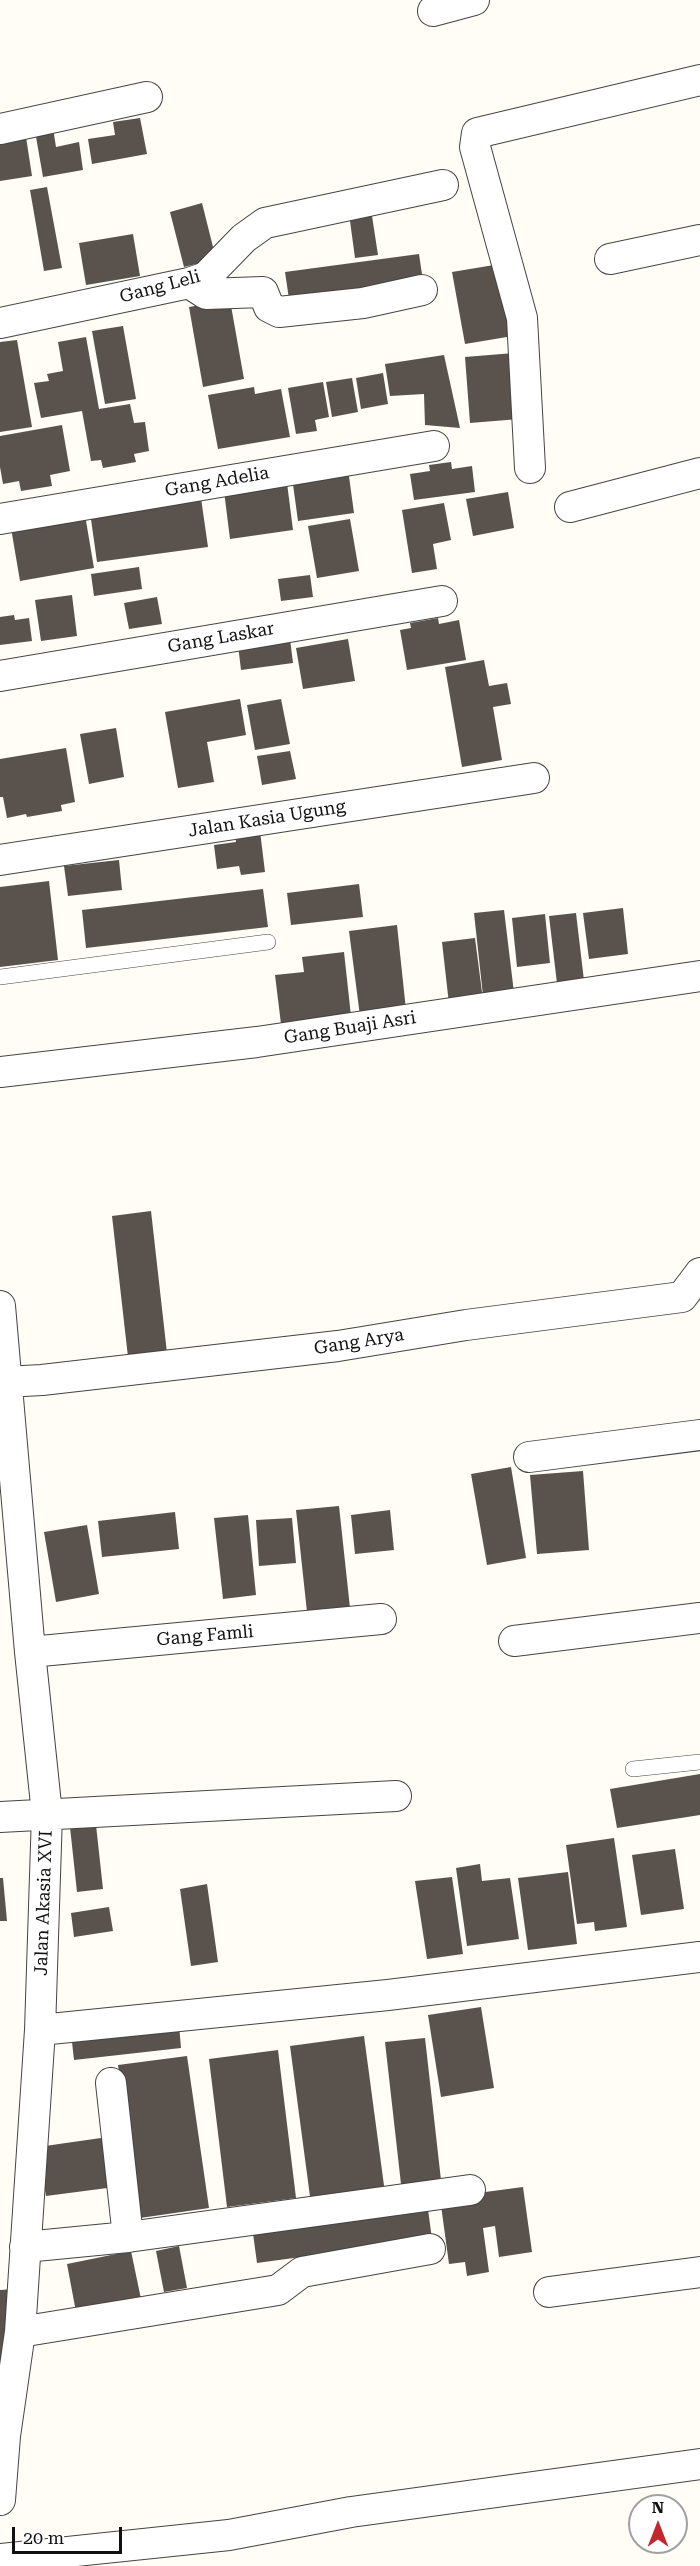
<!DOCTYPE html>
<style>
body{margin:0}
#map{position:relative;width:700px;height:2566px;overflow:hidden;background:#fffdf5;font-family:"Roboto Serif",serif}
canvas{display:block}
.north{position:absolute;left:628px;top:2494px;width:60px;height:60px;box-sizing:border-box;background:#fff;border:2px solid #a0a0a0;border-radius:50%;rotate:0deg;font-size:16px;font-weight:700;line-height:24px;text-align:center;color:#111}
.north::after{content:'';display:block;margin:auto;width:21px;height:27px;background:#c4262e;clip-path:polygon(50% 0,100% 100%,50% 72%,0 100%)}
.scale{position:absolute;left:12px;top:2527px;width:110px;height:27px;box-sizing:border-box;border:3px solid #111;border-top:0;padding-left:8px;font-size:18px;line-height:21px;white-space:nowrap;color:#111;-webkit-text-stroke:4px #fff;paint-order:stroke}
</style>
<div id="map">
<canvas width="700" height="2566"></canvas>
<div class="north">N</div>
<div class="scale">20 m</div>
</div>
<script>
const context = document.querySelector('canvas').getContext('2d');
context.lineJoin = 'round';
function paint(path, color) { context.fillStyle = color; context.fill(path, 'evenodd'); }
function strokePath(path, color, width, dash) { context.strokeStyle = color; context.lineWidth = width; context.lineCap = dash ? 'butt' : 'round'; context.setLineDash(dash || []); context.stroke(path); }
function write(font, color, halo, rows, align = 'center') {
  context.font = font + ' "Roboto Serif",serif'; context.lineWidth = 6; context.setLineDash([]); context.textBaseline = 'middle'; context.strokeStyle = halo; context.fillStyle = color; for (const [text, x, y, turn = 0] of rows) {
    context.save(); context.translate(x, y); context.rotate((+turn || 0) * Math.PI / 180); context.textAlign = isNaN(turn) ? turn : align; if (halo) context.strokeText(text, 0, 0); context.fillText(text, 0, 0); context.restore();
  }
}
paint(new Path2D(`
 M140 118 147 154 92 164 88 139 115 135 113 122Z
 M53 128 56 147 79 142 83 170 43 177 35 131Z
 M26 137 32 176 0 181V141Z
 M47 187 62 268 44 271 30 190Z
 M202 203 216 259 184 267 170 212Z
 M370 203 378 255 355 258 348 206Z
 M133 234 140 276 86 285 79 243Z
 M419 254 423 281 289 299 285 272Z
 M500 264 513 336 465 344 452 272Z
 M230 300 244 379 203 387 189 307Z
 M123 326 136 399 105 404 92 331Z
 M86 337 99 409 130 404 134 423 145 422 149 451 134 454 136 462 103 468 101 460 91 461 82 411 41 418 34 383 49 381 47 374 63 371 58 342Z
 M17 340 32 427 0 432V342Z
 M514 353 519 419 470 423 465 357Z
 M444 355 460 428 425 425 424 394 390 396 385 364Z
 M383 373 388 404 361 409 356 378Z
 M352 378 358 412 332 417 326 382Z
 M323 382 329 417 315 420 317 431 296 434 288 388Z
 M254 387 255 394 281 389 290 437 218 449 208 395Z
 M62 425 70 471 50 475 52 486 21 491 19 481 3 484 0 467V436Z
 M451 462 452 469 472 466 475 492 414 500 410 474 430 471 429 465Z
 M348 469 354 513 298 521 292 477Z
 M287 483 293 530 230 539 224 491Z
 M508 492 514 528 473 536 466 499Z
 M201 498 208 547 97 562 89 505Z
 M444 503 451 540 433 544 437 569 412 573 402 510Z
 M85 515 94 568 20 581 11 528Z
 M350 519 359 571 317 578 308 526Z
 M139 567 142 589 94 596 91 574Z
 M310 575 313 597 281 601 278 579Z
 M72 595 77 636 41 641 35 600Z
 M157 597 162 624 129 629 124 603Z
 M14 615 15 620 29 618 32 641 0 645V617Z
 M438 618 439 624 459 620 466 660 407 670 400 630 411 628 410 623Z
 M290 639 293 663 241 670 238 645Z
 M348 639 355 681 303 689 296 648Z
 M484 660 489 686 507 683 511 704 493 707 502 760 462 767 445 667Z
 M240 699 246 735 207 742 214 782 178 788 165 712Z
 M281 699 290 744 255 750 247 705Z
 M116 728 124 777 89 784 80 734Z
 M66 748 75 802 61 805 62 811 27 817 26 814 7 818 3 797H0V759Z
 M290 751 296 779 262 785 257 756Z
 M260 831 265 872 241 875 239 866 217 869 214 845 236 842 235 834Z
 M119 860 122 890 68 896 64 866Z
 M49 881 58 960 0 967V887Z
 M359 884 363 917 291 925 287 893Z
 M263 889 268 927 86 948 82 910Z
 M623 908 628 954 589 959 583 913Z
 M504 910 515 1001 484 1005 474 913Z
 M576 913 585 989 558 992 549 916Z
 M545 914 550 963 517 967 512 918Z
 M397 925 406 1010 360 1016 349 931Z
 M475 938 483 1000 449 1004 442 942Z
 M344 952 351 1016 281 1024 275 975 304 972 302 957Z
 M151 1211 167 1353 128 1357 112 1216Z
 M511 1467 526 1558 487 1565 471 1474Z
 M583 1471 589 1550 537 1554 530 1475Z
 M339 1506 350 1608 307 1612 296 1510Z
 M390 1510 394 1550 355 1554 351 1515Z
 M175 1512 179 1549 102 1557 98 1521Z
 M248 1515 256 1595 223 1599 214 1518Z
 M292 1518 296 1563 259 1566 256 1520Z
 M87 1525 99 1594 56 1602 44 1532Z
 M700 1774V1815L617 1828 610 1789Z
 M96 1825 103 1889 77 1892 70 1827Z
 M614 1838 627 1927 595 1931 594 1922 577 1924 566 1845Z
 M675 1849 684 1909 641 1915 632 1855Z
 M480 1864 482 1881 510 1878 519 1939 467 1946 456 1868Z
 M568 1872 577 1944 528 1950 518 1878Z
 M452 1877 463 1954 427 1959 415 1881Z
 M0 1878H3L7 1921H0Z
 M207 1884 218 1962 191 1966 180 1889Z
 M109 1907 113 1931 74 1937 71 1913Z
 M481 2007 494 2088 441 2097 428 2015Z
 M178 2013 181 2048 74 2060 70 2024Z
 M364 2036 385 2193 311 2204 290 2046Z
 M425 2038 442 2189 402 2193 385 2042Z
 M278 2050 296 2198 227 2207 209 2059Z
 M187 2056 209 2208 140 2218 118 2065Z
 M108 2137 115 2187 46 2196 38 2147Z
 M523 2187 532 2252 499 2257 495 2226 483 2228 489 2272 467 2276 465 2262 449 2264 440 2198Z
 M427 2202 432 2239 257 2263 252 2226Z
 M179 2246 187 2288 164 2292 156 2251Z
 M131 2251 141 2299 76 2312 67 2264Z
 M14 2289 0 2404V2290Z`), '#5a524d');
const service = new Path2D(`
 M0 977 268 942
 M633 1769 700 1762`);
const minor = new Path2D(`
 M433 11 474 0
 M0 129 147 97
 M610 259 700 240
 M189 283 206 294 263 292 269 307 279 312 363 303 422 290
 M0 323 189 283 206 277 244 238 265 223 443 185
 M530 468 522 318 475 147 477 133 700 80
 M570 507 700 473
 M0 519 434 446
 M0 676 442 601
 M0 860 534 778
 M0 1072 257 1042 700 976
 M0 1306 30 1652 47 1814 40 2030 20 2332 5 2436 0 2500
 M5 1382 42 1380 338 1346 466 1325 682 1297 700 1273
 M529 1457 700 1435
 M514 1641 700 1618
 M30 1652 381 1619
 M0 1817 396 1796
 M40 2030 388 1995 700 1957
 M111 2083 128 2237
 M25 2247 128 2237 470 2190
 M549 2292 700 2272
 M20 2332 278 2290 302 2272 430 2249
 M0 2559 229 2535 351 2512 700 2464`);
strokePath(service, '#444', 16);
strokePath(minor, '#444', 32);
strokePath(service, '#fff', 15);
strokePath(minor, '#fff', 30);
write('18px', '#111', '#fff', [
 ["Gang Leli",160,287,-15],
 ["Gang Adelia",217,482,-10],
 ["Gang Laskar",221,638,-10],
 ["Jalan Kasia Ugung",267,819,-9],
 ["Gang Buaji Asri",350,1028,-9],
 ["Gang Arya",359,1342,-9],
 ["Gang Famli",205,1636,-5],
 ["Jalan Akasia XVI",44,1903,-88]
]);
</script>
